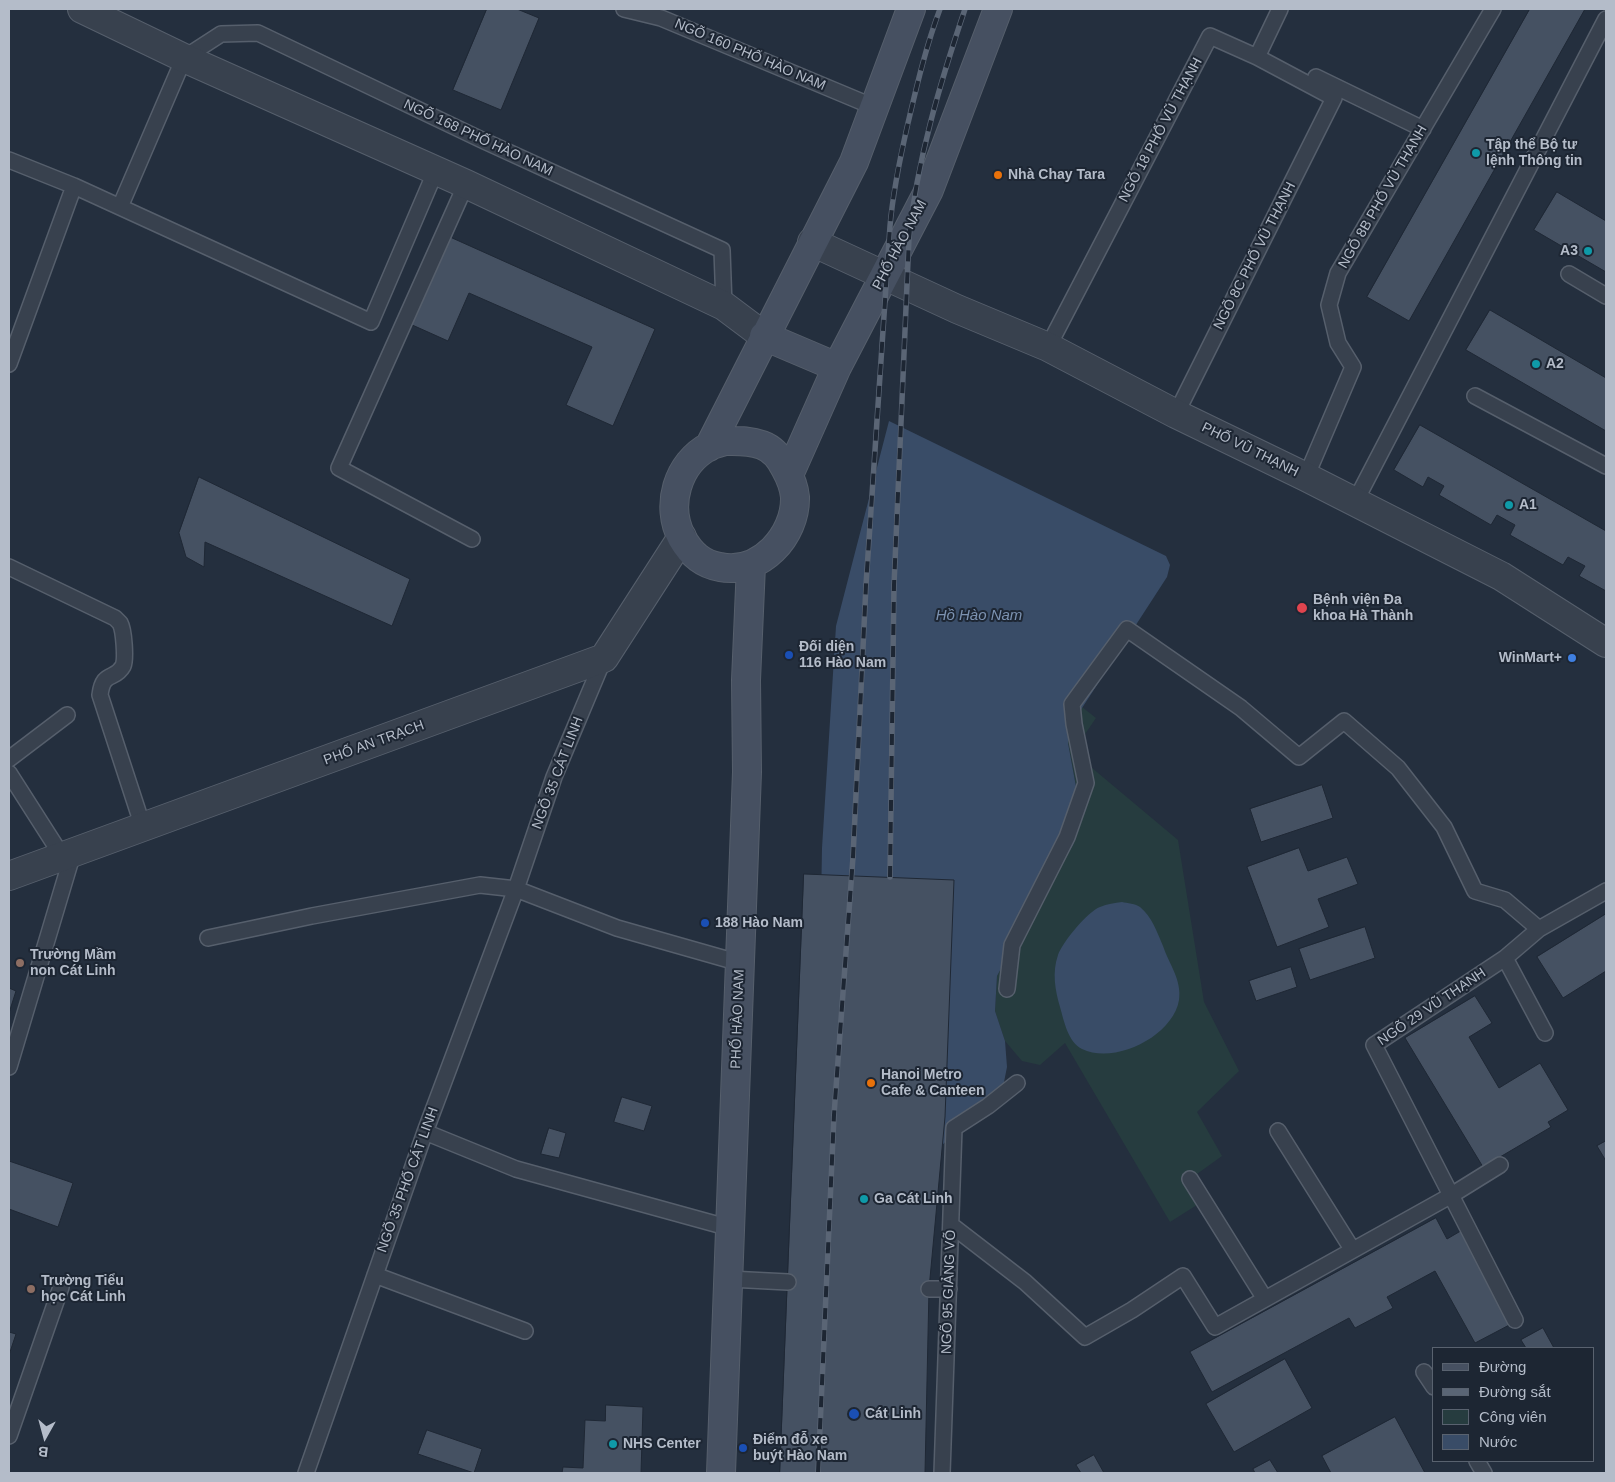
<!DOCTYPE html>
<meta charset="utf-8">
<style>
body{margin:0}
#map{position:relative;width:1615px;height:1482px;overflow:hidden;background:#242f3e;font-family:Arial,sans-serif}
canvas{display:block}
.frame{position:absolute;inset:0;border:10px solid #b4bcc9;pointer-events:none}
.legend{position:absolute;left:1432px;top:1347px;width:162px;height:115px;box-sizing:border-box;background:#1d2633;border:1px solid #59626f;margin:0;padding:6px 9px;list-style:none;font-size:15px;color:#b4bcc9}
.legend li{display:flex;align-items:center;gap:10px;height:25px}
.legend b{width:25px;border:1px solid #59626f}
.north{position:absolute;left:20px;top:1412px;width:50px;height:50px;-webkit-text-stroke:4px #1d2633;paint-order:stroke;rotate:187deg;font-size:14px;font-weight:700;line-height:20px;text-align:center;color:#b4bcc9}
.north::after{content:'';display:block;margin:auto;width:18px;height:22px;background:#b4bcc9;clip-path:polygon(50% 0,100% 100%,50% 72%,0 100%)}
</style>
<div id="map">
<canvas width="1615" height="1482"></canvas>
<div class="frame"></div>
<ul class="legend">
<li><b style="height:6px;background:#465061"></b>Đường</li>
<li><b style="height:6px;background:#5a6575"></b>Đường sắt</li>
<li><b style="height:14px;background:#263c3f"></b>Công viên</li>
<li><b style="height:14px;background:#394c67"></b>Nước</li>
</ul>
<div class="north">B</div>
</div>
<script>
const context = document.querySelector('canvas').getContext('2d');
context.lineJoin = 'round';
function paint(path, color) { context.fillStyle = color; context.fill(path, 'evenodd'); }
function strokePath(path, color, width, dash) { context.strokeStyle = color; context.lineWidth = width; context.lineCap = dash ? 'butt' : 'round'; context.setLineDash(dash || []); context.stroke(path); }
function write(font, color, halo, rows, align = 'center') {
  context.font = font + ' Arial,sans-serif'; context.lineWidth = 4; context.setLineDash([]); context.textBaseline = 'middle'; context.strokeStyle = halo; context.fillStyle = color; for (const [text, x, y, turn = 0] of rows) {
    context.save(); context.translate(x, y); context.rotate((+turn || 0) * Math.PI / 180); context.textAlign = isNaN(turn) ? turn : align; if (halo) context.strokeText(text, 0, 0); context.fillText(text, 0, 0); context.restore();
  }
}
paint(new Path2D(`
 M1082 707 1096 718 1073 752 1178 840 1204 1002 1239 1071 1197 1112 1222 1156 1197 1174 1208 1198 1170 1222 1065 1043 1040 1065 1022 1061 1005 1041 995 1011 997 976 1018 937 1073 845 1079 803 1068 743 1071 725Z`), '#263c3f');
paint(new Path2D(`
 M889 421 1166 556 1170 565 1167 577 1071 725 1068 743 1079 803 1080 823 1073 845 1018 937 997 976 995 1011 1005 1041 1007 1067 1003 1087 939 1148 821 906 822 848 836 626Z
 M1122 902C1127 903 1136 904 1140 907 1152 917 1157 932 1163 946 1169 964 1182 980 1179 1000 1173 1036 1115 1065 1082 1049 1068 1042 1064 1021 1060 1007 1055 990 1052 972 1058 955 1062 943 1088 911 1100 907 1107 904 1115 903 1122 902Z`), '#394c67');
const building = new Path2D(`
 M487 9H517L539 18 501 110 453 90Z
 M1530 9H1585L1409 321 1367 297Z
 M1557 192 1606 221V272L1534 230Z
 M450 237 655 329 613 426 566 405 592 347 469 293 448 341 410 324Z
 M1490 310 1606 378V431L1466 350Z
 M1420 425 1606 531V591L1579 576 1585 566 1568 557 1563 565 1510 535 1515 525 1497 515 1491 525 1439 495 1444 486 1428 477 1423 487 1394 470Z
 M199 477 410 579 392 626 205 542 204 567 186 557 179 533Z
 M1322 785 1333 818 1261 842 1250 809Z
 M1299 848 1308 871 1347 857 1358 884 1318 899 1329 927 1277 947 1247 867Z
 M804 874 954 880 945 1117 929 1289 925 1473H780Z
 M1606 914V971L1563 998 1537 957Z
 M1365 927 1375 958 1310 980 1299 949Z
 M1291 967 1297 987 1256 1001 1249 981Z
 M9 988 16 991 9 1013Z
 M1475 996 1492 1023 1469 1037 1499 1088 1540 1063 1568 1110 1548 1122 1551 1127 1483 1167 1405 1038Z
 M622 1097 652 1106 644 1131 614 1122Z
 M549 1128 566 1133 559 1158 541 1154Z
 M1606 1141V1161L1597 1146Z
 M9 1161 73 1183 58 1227 9 1209Z
 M1436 1218 1447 1239 1464 1229 1515 1322 1475 1343 1435 1271 1387 1297 1393 1308 1355 1328 1349 1318 1212 1392 1190 1352Z
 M1543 1328 1554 1348H1526L1521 1340Z
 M9 1332 16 1334 9 1355Z
 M1285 1359 1312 1408 1234 1452 1206 1404Z
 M606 1405 643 1407 641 1473H562L563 1467 583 1468 585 1420 605 1421Z
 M1395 1417 1425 1473H1331L1322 1456Z
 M427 1430 482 1449 474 1473 418 1454Z
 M1094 1455 1104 1473H1081L1076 1465Z
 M1270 1460 1278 1473H1255L1253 1469Z`);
paint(building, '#455162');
strokePath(building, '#1f2835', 1);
const service = new Path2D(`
 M624 9 661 18 874 107
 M1257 57 1280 9
 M1316 77 1423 129
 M9 160 74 186 371 322 436 170
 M466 184 339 468 472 539
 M120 207 184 58 221 34 258 33 482 140 722 250 724 306
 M1569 274 1606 296
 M1048 347 1210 36 1257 57 1334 98 1176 414
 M9 364 74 186
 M1475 396 1606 466
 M1306 477 1353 367 1338 343 1329 305 1338 273 1493 9
 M1355 502 1606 19
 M9 567 115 618C116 619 119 622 120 623 124 630 126 659 123 666 115 681 103 670 100 695L143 827
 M9 759 67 715
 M9 773 62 856
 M208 938 312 916 480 885 516 889 617 928 740 963
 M1505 958 1545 1033
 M1007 989 1012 945 1067 837 1086 783 1074 724 1072 704 1127 629 1241 708 1299 757 1344 721 1398 768 1444 827 1475 891 1505 900 1539 929
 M9 1067 73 853
 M1278 1131 1352 1249
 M425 1132 516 1169 730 1228
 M1190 1179 1265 1299
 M951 1225 1025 1282 1085 1337 1132 1310 1183 1276 1215 1327 1450 1196 1500 1165
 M375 1275 525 1331
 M729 1279 788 1282
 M929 1289H949
 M1515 1320 1374 1045 1505 958 1539 929 1606 891
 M1424 1372 1434 1387
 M9 1436 61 1287
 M1477 1461 1484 1473
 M306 1473 425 1132 516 889 554 777 604 658
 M942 1473 954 1128 988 1106 1017 1083`);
const minor = new Path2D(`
 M82 9 184 58 466 184 724 306 764 336`);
const tertiary = new Path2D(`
 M812 242 957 309 1048 347 1176 414 1306 477 1501 576 1606 643
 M9 876 604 658 682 537`);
const secondary = new Path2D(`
 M764 336 837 367
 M724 441C737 441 749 440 762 445 773 449 780 458 785 468 790 477 794 486 795 497 796 536 760 575 720 567 702 564 691 554 682 538 665 506 677 463 710 446 714 444 719 443 724 441Z
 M709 447 854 162 911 9
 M789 475 837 367 929 190 998 9
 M721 1473 747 772 746 680 751 565`);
strokePath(service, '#565f6c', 18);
strokePath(minor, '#565f6c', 30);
strokePath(tertiary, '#565f6c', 30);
strokePath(secondary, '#565f6c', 30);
strokePath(service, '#38414e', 15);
strokePath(minor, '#38414e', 28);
strokePath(tertiary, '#38414e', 28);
strokePath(secondary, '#465061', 28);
const rail = new Path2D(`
 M890 877 894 585 909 238C917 160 940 83 965 9
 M818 1473 834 1115 853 857 866 585 890 226C893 191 900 158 908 123 917 85 926 46 940 9`);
strokePath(rail, '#5a6575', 5.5);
strokePath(rail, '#1d2633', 4, [11]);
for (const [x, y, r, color] of [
 [1476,153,5,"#0f9aa8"],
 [998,175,5,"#e8710a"],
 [1588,251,5,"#0f9aa8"],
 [1536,364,5,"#0f9aa8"],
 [1509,505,5,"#0f9aa8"],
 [1302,608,6,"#e0444e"],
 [789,655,5,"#1a4fb4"],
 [1572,658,5,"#3f7fe0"],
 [705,923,5,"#1a4fb4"],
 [20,963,5,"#8d6e63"],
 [871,1083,5,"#e8710a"],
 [864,1199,5,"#0f9aa8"],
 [31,1289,5,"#8d6e63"],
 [854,1414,6,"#1a4fb4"],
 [613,1444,5,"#0f9aa8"],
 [743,1448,5,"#1a4fb4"]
]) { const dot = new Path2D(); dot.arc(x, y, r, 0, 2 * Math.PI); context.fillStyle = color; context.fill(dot); strokePath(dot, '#1d2633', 2); }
write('14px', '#b4bcc9', '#1d2633', [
 ["NGÕ 160 PHỐ HÀO NAM",750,55,23],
 ["NGÕ 18 PHỐ VŨ THẠNH",1161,130,-62],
 ["NGÕ 168 PHỐ HÀO NAM",478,138,25],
 ["NGÕ 8B PHỐ VŨ THẠNH",1383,197,-60],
 ["PHỐ HÀO NAM",900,245,-62],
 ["NGÕ 8C PHỐ VŨ THẠNH",1255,256,-63],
 ["PHỐ VŨ THẠNH",1250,450,26],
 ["PHỐ AN TRẠCH",374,743,-20],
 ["NGÕ 35 CÁT LINH",558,773,-69],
 ["NGÕ 29 VŨ THẠNH",1432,1007,-34],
 ["PHỐ HÀO NAM",738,1019,-88],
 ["NGÕ 35 PHỐ CÁT LINH",408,1180,-70],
 ["NGÕ 95 GIẢNG VÕ",949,1292,-88]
]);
write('bold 14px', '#b4bcc9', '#1d2633', [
 ["Tập thể Bộ tư",1486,145],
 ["lệnh Thông tin",1486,161],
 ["Nhà Chay Tara",1008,175],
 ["A3",1578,251,"right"],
 ["A2",1546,364],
 ["A1",1519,505],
 ["Bệnh viện Đa",1313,600],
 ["khoa Hà Thành",1313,616],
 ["Đối diện",799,647],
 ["116 Hào Nam",799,663],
 ["WinMart+",1562,658,"right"],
 ["188 Hào Nam",715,923],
 ["Trường Mầm",30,955],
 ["non Cát Linh",30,971],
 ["Hanoi Metro",881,1075],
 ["Cafe & Canteen",881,1091],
 ["Ga Cát Linh",874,1199],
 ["Trường Tiểu",41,1281],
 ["học Cát Linh",41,1297],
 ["Cát Linh",865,1414],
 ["Điểm đỗ xe",753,1440],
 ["buýt Hào Nam",753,1456],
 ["NHS Center",623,1444]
], 'left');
write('italic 15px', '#7c92b1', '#1d2633', [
 ["Hồ Hào Nam",979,616]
]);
</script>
